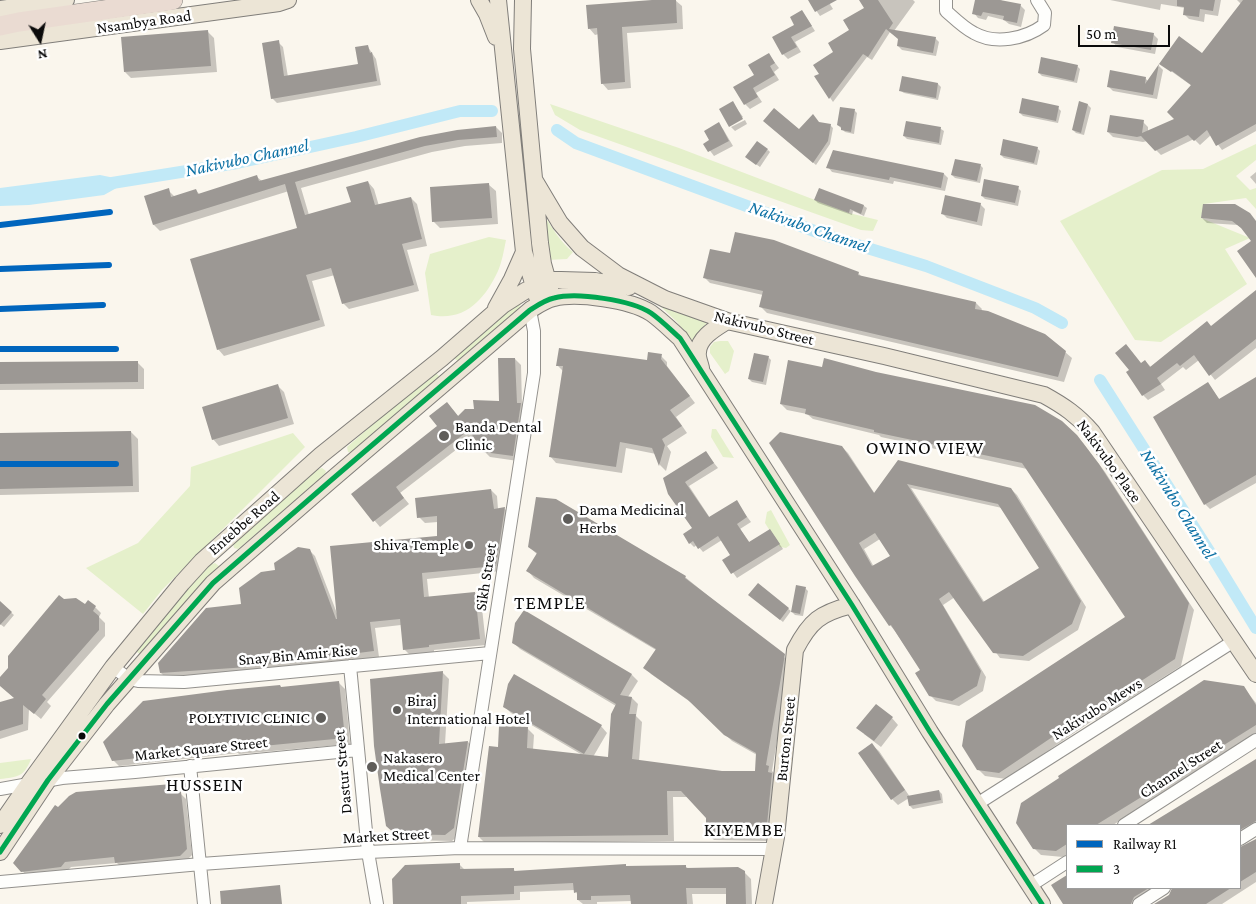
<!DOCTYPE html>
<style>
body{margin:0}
#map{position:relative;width:1256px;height:904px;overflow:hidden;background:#faf6ed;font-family:"Crimson Pro",serif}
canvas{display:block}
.legend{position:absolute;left:1066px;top:824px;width:175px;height:65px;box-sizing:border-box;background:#fff;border:1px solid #9d9d9d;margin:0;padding:6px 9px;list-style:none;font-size:15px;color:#0b0b0b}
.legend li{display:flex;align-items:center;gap:10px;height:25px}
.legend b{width:25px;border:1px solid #9d9d9d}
.north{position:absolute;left:15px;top:15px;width:50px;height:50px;-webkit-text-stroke:4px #fff;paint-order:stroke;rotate:170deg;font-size:14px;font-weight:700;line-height:20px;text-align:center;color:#0b0b0b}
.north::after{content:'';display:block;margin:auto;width:18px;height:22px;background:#0b0b0b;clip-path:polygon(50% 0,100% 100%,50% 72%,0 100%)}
.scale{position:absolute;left:1078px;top:25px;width:92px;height:22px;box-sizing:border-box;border:2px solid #0b0b0b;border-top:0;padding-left:6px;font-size:15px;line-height:18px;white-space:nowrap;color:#0b0b0b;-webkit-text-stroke:4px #fff;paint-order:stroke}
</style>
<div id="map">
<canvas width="1256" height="904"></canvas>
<ul class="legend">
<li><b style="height:6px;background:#0065bd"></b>Railway R1</li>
<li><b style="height:6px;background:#00a651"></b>3</li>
</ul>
<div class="north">N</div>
<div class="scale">50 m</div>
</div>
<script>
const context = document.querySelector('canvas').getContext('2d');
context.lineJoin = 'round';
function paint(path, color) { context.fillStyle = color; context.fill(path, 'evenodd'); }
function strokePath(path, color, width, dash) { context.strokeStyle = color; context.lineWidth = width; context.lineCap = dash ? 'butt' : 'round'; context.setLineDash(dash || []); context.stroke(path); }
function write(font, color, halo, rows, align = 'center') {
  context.font = font + ' "Crimson Pro",serif'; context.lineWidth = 5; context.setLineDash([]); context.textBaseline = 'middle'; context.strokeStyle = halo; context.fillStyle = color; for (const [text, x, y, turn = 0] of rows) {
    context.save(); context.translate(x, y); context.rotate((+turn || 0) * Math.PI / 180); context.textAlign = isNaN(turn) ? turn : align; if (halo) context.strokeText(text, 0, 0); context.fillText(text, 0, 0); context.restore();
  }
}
paint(new Path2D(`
 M550 104 679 148 849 213 878 220 873 231 861 230 580 130 555 115Z
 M1256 144V160L1236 176 1250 190 1256 188V209L1246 198 1204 204 1201 218 1250 238 1225 249 1247 284 1161 342 1135 340 1060 221 1162 170 1203 169Z
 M543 214C552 227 560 242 573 252L567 259 547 260Z
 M489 237 506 240C504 250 502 262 498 271 485 299 465 322 431 315L425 273 430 254Z
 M522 302 516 314 461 361H458L455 359V356L510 308Z
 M658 304 710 320 700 330 693 343 677 322Z
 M720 341H728L734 351 729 371 725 374 710 353V347L714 342Z
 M434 371 441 378 351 453 348 452 347 447Z
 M712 429H716L734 458 723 457 711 437Z
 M293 433 305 447 162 590 143 614 86 568 138 543 190 486 191 467Z
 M322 468 326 471 325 474 243 545 238 549 234 548 233 544 316 470Z
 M771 510 790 545 786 548 780 547 765 523 767 512Z
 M215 563 219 566 218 570 141 655 137 652V648L181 596 210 565Z
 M31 759C24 777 18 777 0 779V763Z`), '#e5f0cb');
paint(new Path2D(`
 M100 175 129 181 104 195 29 205 0 206V188Z`), '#c1e9f7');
paint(new Path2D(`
 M670 0H675L682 6 683 29 627 33 631 88 608 90 602 83 599 34 595 35 589 28Z
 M809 0H830L828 1 833 9 820 16Z
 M860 0H913L915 2 894 31 935 38 939 42 936 56 902 50 898 46 899 39 890 32 872 60 867 57 833 102 816 77 820 74 866 9Z
 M977 0H1001L1003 2 1020 5 1025 10 1021 27 1009 24 1004 20 988 16 986 20 978 18 974 13Z
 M1110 0H1221L1218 16 1205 14 1204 22 1189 19 1184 14 1185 8 1161 4 1160 10Z
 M1237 0H1256V131L1222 150 1211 135 1200 145 1194 139 1161 155 1147 141 1143 142 1113 137 1108 132 1143 122 1148 127V132L1176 120 1192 86 1161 64 1202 55 1241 4Z
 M802 11 815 31 795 42 801 52 788 59 783 54Z
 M208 32 214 38 217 72 131 78 125 72Z
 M1153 34 1158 39 1155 54 1117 47 1113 42Z
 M278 42 283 47 288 77 359 65 368 47 376 59 381 85 277 103 272 98Z
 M769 55 779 68 774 72 779 80 756 93 762 102 750 109 745 104 756 76Z
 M1077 66 1080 69 1077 83 1042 76 1039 73Z
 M1159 66 1163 70 1157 99 1113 91 1108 86 1145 78 1148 81Z
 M903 77 938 84 941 87 938 100 904 93 901 91Z
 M733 103 743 117 730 125Z
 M1080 103 1088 105 1091 108 1084 135 1076 133 1073 130Z
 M1058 108 1061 111 1058 123 1023 116 1020 113Z
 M854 110 857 113 854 134 845 132 838 125Z
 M745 120 747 124 735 131 731 127Z
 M768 123 799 130 820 123 830 125 833 128 830 144 816 165Z
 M718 124 723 129 733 146 714 156 705 144 711 140Z
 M496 127 502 133V143L465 146 432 152 301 188 309 215 352 203 368 182 374 189 379 206 411 198 417 204 427 246 407 250 419 291 349 309 343 303 335 275 312 281 325 326 224 356 218 349 299 228 289 191 160 231 154 225 145 197 168 190 175 197 196 190 200 195 257 177 262 181Z
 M941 129 944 131 941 145 907 139 904 136Z
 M1037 148 1040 151 1037 165 1004 158 1001 155Z
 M768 150 770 152 760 167 750 160Z
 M980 165 983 168 980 183 955 178 952 175Z
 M828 167 944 174 948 178 945 191 894 181 893 184 832 172Z
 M1256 172V184L1250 177Z
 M489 185 496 191 498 224 440 228 433 221Z
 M1018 188 1021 191 1018 206 985 199 982 196Z
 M815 200 864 206 867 208 864 216 853 211 852 215 818 203Z
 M980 204 985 209 982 226 947 218 942 213Z
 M1202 218 1256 221V276L1253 241 1245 231 1238 225 1207 223Z
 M731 255 858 273 862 277 976 303 982 309 981 311 1065 352 1072 358 1064 382 767 313 761 307 763 295 710 283 704 277Z
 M1256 292V348L1215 380 1199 360 1186 370 1183 367 1161 384 1165 390 1148 400 1143 395 1142 364 1145 361 1151 367 1212 327Z
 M661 356 667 362V366L695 403 676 417 687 433 667 446 671 452 666 471 660 465 656 454 626 448 622 473 556 463 550 456 564 372 558 366 648 361Z
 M768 357 771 360 766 385 752 382 749 379Z
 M515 359 521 365 522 405 526 410 518 461 490 457 484 451 474 436 400 493 409 504 380 527 352 494 439 426 447 403 459 417 500 402Z
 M137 362 144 369V389L0 390V363Z
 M1256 379V483L1210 509 1205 504 1155 417 1208 384 1220 400Z
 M278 386 284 392 294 424 219 446 213 439Z
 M781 404 1061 422 1083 443 1105 472 1194 610 1181 666 1096 720 1095 719 1006 779 985 776 978 769 1127 618 1027 469 881 437 879 435 813 419 807 414 787 410Z
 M131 432 138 439 139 492 0 495V435Z
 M771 443 842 447 848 453 875 494 898 461 1011 489 1017 495 1086 607 1078 630 1029 661 1000 658 955 597 943 605 986 677 983 691 959 706 936 701 930 695 921 670 895 631 890 625ZM911 488 1002 508 1041 568 985 603ZM880 539 891 556 874 567 864 549Z
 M706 453 718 468 689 486 710 518 736 502 751 522 740 529 750 543 770 530 783 549 737 578 724 560 732 555 722 540 703 552 697 545 694 547 690 543 694 528 669 494Z
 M491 490 497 496 498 509 504 508 510 514 501 571 427 579 429 598 475 593 481 599 486 645 434 650V653L410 655 404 649 401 625 375 628 379 657 255 672 167 679 161 673 243 606 276 571 309 550 315 556 338 616 439 537 438 522 425 523 419 517Z
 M556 500 685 577 790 662 772 771 774 773 772 841 714 840 708 834V818L688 797H673L674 841 485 843 479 837 499 748 527 728 534 735 533 750 584 756 511 713 504 706 601 726 607 733 593 757 610 758 616 706 520 649 514 643 524 612 632 675 638 681 628 697 632 698 638 704 636 716 642 722 639 761 722 772H756L757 755 732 741 696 706 651 674 645 667 656 650 534 578 528 571 538 555 529 547Z
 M758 585 791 611 783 622 753 598Z
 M805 588 808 591 803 616 795 615 792 612Z
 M64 600 85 605 88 602 95 607 101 613 99 617 105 623V636L47 702 51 706 41 719 29 709 28 730 0 739V703L16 699 0 685V679Z
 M1 604 14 615 4 627 0 624Z
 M442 672 449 679 445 744 468 742 474 748 460 834 452 841 403 840 387 825Z
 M339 683 345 689 350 744 239 754 238 753 119 766 113 760 282 688Z
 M1243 687 1256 703V735L1113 825H1067V854L1063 857 1041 855 1034 848Z
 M892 718 898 725 881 747 864 734Z
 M872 745 879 751 910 797 939 791 942 794 943 803 913 809 910 806 909 798 898 805 892 799Z
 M1256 760V830L1240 842V825H1150Z
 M172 785 186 799 192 855 186 861 122 868 117 863 71 867 66 872 28 877 15 863Z
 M1256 840V882L1222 904H1156L1172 893 1173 888H1240V848Z
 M459 864 465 870 513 869 516 872 685 866 689 869 744 872 751 879 752 904H727V894H692L693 904H632V901L597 902V904H583L578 900V896L575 890 520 892V900L467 902V904H394Z
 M1067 876V888H1166L1142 904H1065L1053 885Z`), '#0003');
strokePath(new Path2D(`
 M557 130 576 143 828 236 926 266 1035 308 1062 323
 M112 183 237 163 356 137 460 111H492
 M1100 380 1209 551 1256 628`), '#c1e9f7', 12);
paint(new Path2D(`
 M652 0H676L677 23 622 27 625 82 601 84 597 28 588 29 586 5Z
 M808 0H837L815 12Z
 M859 0H878L893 23 889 29 936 37 933 53 897 46 898 39 886 29 868 57 863 54 829 99 814 76 819 74 813 65 833 52 828 43 849 30 843 20 864 8Z
 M975 0H1000L1021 4 1017 23 1003 20 1004 16 983 12 981 16 972 14Z
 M1177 0H1215L1213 11 1200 9 1199 17 1183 15 1184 7 1177 6Z
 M1243 0H1256V124L1216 146 1207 130 1194 141 1188 135 1155 151 1141 136 1137 137 1107 132 1110 115 1144 120 1142 133 1174 119 1167 112 1191 85 1172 71 1171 72 1159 64 1179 36 1202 53Z
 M802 10 812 26 791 37 797 47 782 55 772 37 794 25 790 17Z
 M1114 26 1154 33 1151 50 1111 43Z
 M208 30 211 66 124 72 121 37Z
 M279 40 284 76 358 64 355 47 368 45 370 53 372 52 377 81 271 99 262 43Z
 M769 53 775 63 770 66 775 75 753 88 758 97 744 105 733 87 754 75 748 65Z
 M1041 57 1078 65 1074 81 1038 73Z
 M1159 64 1153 95 1107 87 1110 70 1146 77 1145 84Z
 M902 76 938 83 936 98 899 91Z
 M1022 98 1059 106 1056 121 1019 113Z
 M733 101 743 119 729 127 719 109Z
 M1079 101 1088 104 1081 133 1072 130Z
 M840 107 855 109 851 132 841 130V127L837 125Z
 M774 108 799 129 813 114 819 122 831 124 828 141 813 163 763 121Z
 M906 121 941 127 939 143 903 136Z
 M719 122 729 141 708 152 703 144 709 140 704 131Z
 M496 126 497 137 458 140 425 146 295 182 305 215 351 202 346 187 368 181 375 205 411 197 422 239 402 244 414 285 342 304 331 268 306 275 320 320 217 350 190 259 297 228 285 184 153 225 144 196 169 188 171 197 196 189 198 194 257 175 259 181 420 137 457 130Z
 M1003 139 1038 147 1034 163 1000 155Z
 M757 141 768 149 756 165 745 157Z
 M833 150 944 173 941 188 890 177 889 180 826 168Z
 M955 159 981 164 977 181 951 175Z
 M984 179 1019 186 1015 203 981 196Z
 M489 183 492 218 432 222 430 187Z
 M819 188 864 205 861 214 850 209 849 213 814 200Z
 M945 195 981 203 977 222 941 214Z
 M1203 204H1235L1250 213 1256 221V278L1237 251 1251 241 1241 228 1232 221 1201 218Z
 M735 232 774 240 859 272 858 275 976 302 975 309 988 311 1045 334 1066 351 1058 377 759 307 763 291 703 278 710 249 730 253Z
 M1256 290V339L1209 376 1194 355 1180 366 1177 363 1157 378 1161 384 1142 396 1126 372 1129 370 1115 353 1126 344 1141 363 1145 360 1150 367 1207 321 1211 326Z
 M559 348 647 360 648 352 662 354 661 359 690 396 670 410 682 426 662 439 665 445 659 466 652 448 620 442 616 467 549 457 563 366H556Z
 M754 353 769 356 763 382 748 379Z
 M498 358H515L517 403H521L513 456 483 452 469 430 396 487 404 498 373 522 351 494 437 426 429 416 447 402 458 416 465 409H474L473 400 499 401Z
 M824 358 876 372 1035 405 1062 421 1077 435 1099 464 1189 603 1175 659 1089 715 1088 713 999 773 977 770 962 746 966 721 1125 617 1022 463 874 432V430L805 414 806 409 780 404 788 360 822 367Z
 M138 361V382L0 384V362Z
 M1256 377V475L1204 505 1153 417 1208 382 1219 399Z
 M278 384 288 418 212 440 202 407Z
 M131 431 133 486 0 489V433Z
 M780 432 842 446 874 493 898 460 1011 488 1081 601 1072 624 1023 656 993 653 949 592 939 599 981 671 977 686 952 701 929 696 915 673 920 670 891 625 889 626 855 576 769 443ZM907 484 998 504 1039 568 983 602ZM875 533 890 556 872 566 859 543Z
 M706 451 714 463 685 482 709 517 737 500 747 517 737 524 749 542 770 529 780 544 731 574 722 560 730 555 718 536 698 549 693 541 689 544 683 534 692 528 668 494 663 478Z
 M491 489 494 509 505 507 496 566 422 573 424 597 475 592 480 639 429 645V647L403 650 400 619 370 622 374 651 248 667 160 673 158 663 206 608 241 604 239 588 261 572 275 570 274 563 298 547 310 549 336 619H337L330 546 437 536V516L417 518 415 498Z
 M536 497 556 499 686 576 685 578 785 654 766 765 769 766 768 772 772 773 766 835 706 834V818L681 791H667L668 835 478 837 489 746 498 747 499 726 528 727 527 748 608 757 611 714 616 704 512 643 515 623 524 610 632 674 620 695 632 697 629 714H636L632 759 722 771H755L756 753 724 735 688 700 643 668 656 649 526 571 537 553 528 547Z
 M758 583 789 608 780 620 748 595Z
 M796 585 806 587 800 614 791 612Z
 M59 595 64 599 76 598 85 604 88 600 96 606 93 611 99 616V630L42 695 46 699 34 714 23 705V724L0 731V702L14 698 0 686V677L8 668V656Z
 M0 601 12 612 0 625Z
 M443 671 439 744 468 741 454 828 445 835 395 834 386 826 380 789 374 746 370 679Z
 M514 674 602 725 584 754 503 707 508 684Z
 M1204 680 1244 686 1256 705V725L1208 755 1210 756 1183 774 1182 772 1096 825H1067V844L1056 851 1033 849 1016 823 1021 803 1059 778 1058 776Z
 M339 681 345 738 232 749V747L112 761 103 742 143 701 227 690 280 685 281 687Z
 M876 704 893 717 874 741 856 728Z
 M872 743 905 790 891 800 858 753Z
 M1256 759V821L1240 830V825H1148Z
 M172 784 181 792 184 818 187 849 180 856 115 863 114 857 65 862 61 867 21 872 13 863 55 805 58 807 69 796 76 792Z
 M939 790 941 800 909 806 907 796Z
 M1256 839V872L1240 882V847Z
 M460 863V869L514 868V871L626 864V866L686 865V868L738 867 745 871 746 904H726V888H686L687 904H631L630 895 591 896V900H577V892L574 893 573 883 514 886V894L461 896V904H393L392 879 405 865Z
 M1067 875V888H1149L1134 897 1131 904H1063L1051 885Z
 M280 885 282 904H221L220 891Z
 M1172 888H1231L1206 904H1154L1169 895Z`), '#9c9894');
const minor = new Path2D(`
 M946 0V11C955 19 964 28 974 33 995 45 1025 39 1044 25L1045 13 1037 0
 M350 666 368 852 377 904
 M113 667 129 679 138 681 184 682 490 653
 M190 766 204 904
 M0 789 62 778 135 772 358 750
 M977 804 1234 641
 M1124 825 1256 740
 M1240 839 1256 829
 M460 848 534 373V331L530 310
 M0 882 201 864 368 852 460 848 774 849
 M1030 886 1067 862
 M1139 904 1164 888`);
const major = new Path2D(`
 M479 0 487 14 496 37
 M498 0 524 252 537 297
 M523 0 522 49 540 243 543 264 550 289
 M0 9 66 0
 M0 41 279 3 288 0
 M535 181 560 223 582 248 618 275 665 299 727 321 884 356 1044 395C1064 406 1077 415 1092 432L1256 674
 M496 308 512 279 524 252
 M701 368C700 363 697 357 698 352 699 337 716 328 727 321
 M0 825 29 783 113 667 182 583 202 561 321 455 442 358 503 305 525 291 547 280H561L595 281 629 287
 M0 852 48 780 107 704 213 583 329 482 530 310C538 305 545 300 554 298 577 292 631 300 651 313 661 320 671 330 680 338L852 605 930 732 1042 904
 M764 904 776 837 795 650C810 621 820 613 852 605`);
const highway = new Path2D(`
 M0 26 19 22 173 0`);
strokePath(minor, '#93918d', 14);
strokePath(major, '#807e7a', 18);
strokePath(highway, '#807e7a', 20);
strokePath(minor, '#fefefc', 12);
strokePath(major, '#ece5d6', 16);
strokePath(highway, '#eadbd2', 19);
strokePath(new Path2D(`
 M0 852 48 780 107 704 213 583 329 482 530 310C538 305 545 300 554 298 577 292 631 300 651 313 661 320 671 330 680 338L852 605 930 732 1042 904`), '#00a651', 5);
strokePath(new Path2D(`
 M0 225 110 212
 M0 269 109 265
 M0 309 103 305
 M0 349H116
 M0 464H116`), '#0065bd', 6);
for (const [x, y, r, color] of [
 [444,436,6,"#5f5d5a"],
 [568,519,6,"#5f5d5a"],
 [469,545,5,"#5f5d5a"],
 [397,710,5,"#5f5d5a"],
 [321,718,6,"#5f5d5a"],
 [82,736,4.5,"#0b0b0b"],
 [372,767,6,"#5f5d5a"]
]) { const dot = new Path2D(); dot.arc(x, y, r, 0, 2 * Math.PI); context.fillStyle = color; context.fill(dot); strokePath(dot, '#fff', 2); }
write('16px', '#0b0b0b', '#fff', [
 ["Nsambya Road",144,22,-8],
 ["Nakivubo Street",764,328,14],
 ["Nakivubo Place",1109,461,54],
 ["Entebbe Road",244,523,-41],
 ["Sikh Street",486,577,-81],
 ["Snay Bin Amir Rise",298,655,-5],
 ["Nakivubo Mews",1097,709,-32],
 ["Burton Street",786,739,-84],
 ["Market Square Street",201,749,-6],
 ["Channel Street",1181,769,-33],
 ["Dastur Street",343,772,-95],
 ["Market Street",386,836,-3]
]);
write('16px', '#0b0b0b', '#fff', [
 ["Banda Dental",455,427],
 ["Clinic",455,445],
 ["Dama Medicinal",579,510],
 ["Herbs",579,528],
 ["Shiva Temple",459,545,"right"],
 ["Biraj",407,701],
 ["International Hotel",407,719],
 ["POLYTIVIC CLINIC",310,718,"right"],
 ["Nakasero",383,758],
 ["Medical Center",383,776]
], 'left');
write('italic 18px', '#0c70a4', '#fff', [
 ["Nakivubo Channel",247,158,-12],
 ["Nakivubo Channel",809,227,19],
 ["Nakivubo Channel",1178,504,58]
]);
context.letterSpacing = '1px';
write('19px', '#0b0b0b', '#fff', [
 ["OWINO VIEW",925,448],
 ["TEMPLE",550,603],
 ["HUSSEIN",205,785],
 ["KIYEMBE",744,830]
]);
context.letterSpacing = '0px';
</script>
